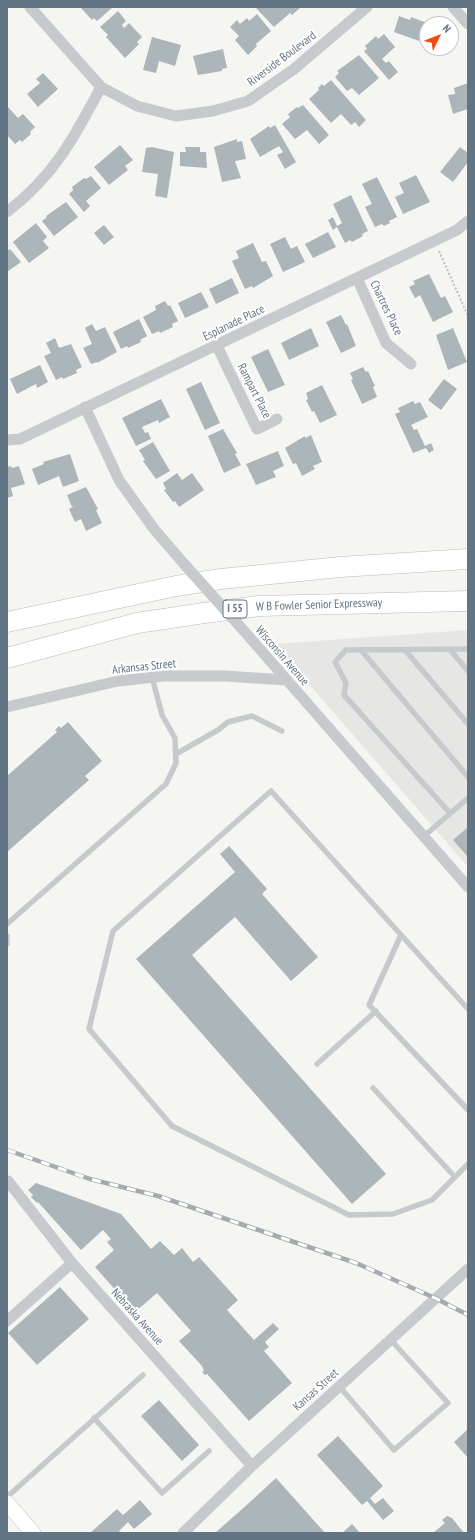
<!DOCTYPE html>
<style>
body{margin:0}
#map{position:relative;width:475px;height:1540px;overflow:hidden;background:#f5f6f1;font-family:"PT Sans Narrow",sans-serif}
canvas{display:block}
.frame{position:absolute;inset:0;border:8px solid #617585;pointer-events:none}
.north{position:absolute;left:419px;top:16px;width:40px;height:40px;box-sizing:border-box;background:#fff;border:1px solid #c0c8ce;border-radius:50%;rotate:47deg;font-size:11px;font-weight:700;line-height:16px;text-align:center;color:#617585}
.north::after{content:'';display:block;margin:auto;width:14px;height:18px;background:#f34a13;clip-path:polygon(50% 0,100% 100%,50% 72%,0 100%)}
</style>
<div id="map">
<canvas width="475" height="1540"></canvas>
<div class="frame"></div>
<div class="north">N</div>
</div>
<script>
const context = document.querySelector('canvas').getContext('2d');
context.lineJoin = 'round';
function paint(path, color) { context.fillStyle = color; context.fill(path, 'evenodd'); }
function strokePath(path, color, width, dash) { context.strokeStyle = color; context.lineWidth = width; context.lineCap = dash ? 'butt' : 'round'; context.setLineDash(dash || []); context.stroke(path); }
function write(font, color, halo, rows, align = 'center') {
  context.font = font + ' "PT Sans Narrow",sans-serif'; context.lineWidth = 4; context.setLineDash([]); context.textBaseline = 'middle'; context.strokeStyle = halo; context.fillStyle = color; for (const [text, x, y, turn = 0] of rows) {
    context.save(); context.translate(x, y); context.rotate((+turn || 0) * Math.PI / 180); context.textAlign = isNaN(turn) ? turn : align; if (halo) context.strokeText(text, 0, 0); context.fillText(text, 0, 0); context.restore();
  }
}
paint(new Path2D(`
 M468 630V867L274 644Z`), '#e6e7e5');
paint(new Path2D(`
 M83 7H113L97 21 94 18 92 20 81 8Z
 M255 7H301L292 15 290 13 274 27Z
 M118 11 126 21 122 25 124 28 129 23 142 37 137 42 139 44 125 58 106 37 108 35 100 27Z
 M257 14 271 31 256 44 257 46 248 55 235 40 239 36 230 27 237 20 240 24 247 18 249 21Z
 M399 16 410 20 411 17 427 23V40L420 38 419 41 394 32Z
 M384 34 395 47 382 59 386 63 389 61 398 72 389 80 364 51 367 49 365 46 376 36 378 39Z
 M152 37 181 45 175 66 159 61 156 73 143 70Z
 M223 49 227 68 222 69V71L198 75 193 56Z
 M359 55 379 78 359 95 352 88 347 91 335 77 339 73 337 71Z
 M43 73 58 89 38 107 27 94 40 83 36 79Z
 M331 80 366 120 359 127 355 122 351 125 341 114 331 123 309 99 319 90 318 88 322 84 324 86Z
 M468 83V109L453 114 448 95 455 94 454 88Z
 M303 105 329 135 319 144 307 130 295 139 282 124 290 117 288 114 297 107 298 108Z
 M7 106 18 118 23 114 35 127 30 132 31 134 22 142 20 140 15 144 7 135Z
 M275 125 296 162 285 169 277 155 283 152 279 146 260 157 250 139 269 126 270 128Z
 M237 139V142L242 141 246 159 235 161 241 178 222 182 214 147Z
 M120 145 133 160 125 166 128 170 109 185 94 167Z
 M152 147 174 152 167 198 155 196 158 174 142 172 146 148Z
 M185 147H200V152H206L207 168 180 166V152H186Z
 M460 147 468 153V162L453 182 440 172Z
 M416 175 430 202 403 214 395 197 404 193 399 183Z
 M91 176 101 188 86 201 90 206 84 212 69 194 73 190 72 187 84 178 86 179Z
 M377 177 397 217 389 221 390 223 384 226 382 224 375 227 365 207 372 204 362 184Z
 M351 195 368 231 362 234 363 236 352 242 350 240 345 243 337 227 333 230 328 220 333 217 337 226 342 223 333 204Z
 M66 202 78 217 54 236 42 221 47 217 46 216Z
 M36 223 47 237 43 241 49 248 29 263 13 242Z
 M104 225 114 237 104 245 94 233Z
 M328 232 336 247 313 258 305 244Z
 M285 237 291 249 297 246 305 262 283 272 270 244Z
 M253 243 262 262 266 261 273 276 253 288 252 286 245 289 232 261 239 258 236 251Z
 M10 249 21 262 7 272V251Z
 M429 274 441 298 445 296 453 312 433 322 420 295 415 298 409 287 415 284 413 281Z
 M232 278 239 293 216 304 209 289Z
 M201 292 209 307 185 318 178 303Z
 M165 301 168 306 170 305 178 321 172 324 173 327 160 333 159 331 152 334 143 317 156 310 155 306Z
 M341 315 346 325 347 324 356 346 341 353 326 322Z
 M139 319 147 336 140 340 141 342 128 348 127 346 121 349 113 332Z
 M92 324 96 331 105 327 117 352 97 363V362L91 364 83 348 92 344 85 328Z
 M311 328 319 346 289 360 281 343Z
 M453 328 467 362 448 370 436 335Z
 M55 338 59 348 71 344 82 367 76 370 77 373 63 379 62 377 56 380 44 356 51 353 46 343Z
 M268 349 285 385 268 392 251 357Z
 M40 365 48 382 37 388 36 384 17 394 10 379Z
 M363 367 366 372 368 371 375 386 373 387 377 397 362 404 351 380 353 379 350 373Z
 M444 379 457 389 441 410 428 400Z
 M201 382 220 423 205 430 186 389Z
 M322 385 337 415 320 423 314 411 312 412 306 400 308 399 306 393Z
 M161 399 170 417 159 423 158 420 142 427 145 433 148 432 151 439 136 446 122 418Z
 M413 401 415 404 420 402 428 417 411 425 414 430 417 429 425 446 431 443 434 450 429 453 426 448 413 453 395 414 400 412 398 408Z
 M223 429 237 453 235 454 241 465 224 473 208 436Z
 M311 435 322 462 313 466 315 469 302 476 296 463 293 464 285 448 305 436V438Z
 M153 442 170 471 156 479 143 461 145 460 139 450Z
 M278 451 284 466 273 471 276 477 256 485 246 464Z
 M70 454 79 481 63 487 59 476 38 485 32 469 44 464 43 462Z
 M11 466 12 468 19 466 25 484 11 488 13 496 7 498V467Z
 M177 473 182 480 192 473 204 490 179 507 175 501 173 502 164 490 166 489 163 483Z
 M86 487 98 509 96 510 102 523 86 531 81 519 75 522 69 509 75 506 72 507 67 495Z
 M68 722 102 761 85 776 89 780 7 852V776L57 732 55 730 59 726 61 728Z
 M468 827V857L453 840Z
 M229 846 267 889 262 894 318 957 291 981 235 917 192 955 386 1174 352 1204 136 959 235 872 220 854Z
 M36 1183 121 1214 151 1249 160 1241 174 1255 182 1248 193 1262 199 1257 238 1300 227 1310 254 1340 273 1323 279 1329 265 1342 269 1347 264 1351 292 1383 249 1421 207 1374 205 1375 202 1372 204 1371 202 1366 179 1341 191 1331 157 1293 135 1312 95 1267 114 1250 107 1242 111 1239 103 1230 81 1250 38 1202 37 1203 31 1197 33 1195 28 1190Z
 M60 1287 89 1319 37 1365 8 1333Z
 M159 1400 199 1445 182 1461 141 1416Z
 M468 1429V1458L454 1442Z
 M338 1436 383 1486 370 1498 375 1504 383 1498 394 1511 383 1520 367 1501 362 1505 317 1455Z
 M276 1478 325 1533H215L249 1503Z
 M140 1500 152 1514 134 1529 128 1522 119 1531 121 1533H90L117 1509 123 1515Z
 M447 1516 452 1518 464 1533H433L445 1523 442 1520Z
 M352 1524 360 1533H342Z`), '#acb5ba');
const secondary = new Path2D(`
 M7 1503 33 1533`);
const motorway = new Path2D(`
 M7 622 176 586 221 579 340 567 468 559
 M7 658 137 623 204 613 259 606 468 601`);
strokePath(secondary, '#b6bcc0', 16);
strokePath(motorway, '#b6babd', 21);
strokePath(new Path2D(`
 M439 251 468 316`), '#bdc0c2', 2, [2, 2]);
strokePath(new Path2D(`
 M361 650 468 777
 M405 650 468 724
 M451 651 468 671
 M176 754 218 730 228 722 252 716 282 731
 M450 813 344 695 346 683 335 662 346 650 468 649
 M423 837 468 798
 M7 924 166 784 176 763 175 738 162 715 152 677
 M401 935 369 1005 468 1110
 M7 936V944
 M468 1009 271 791 113 931 89 1029 172 1126 349 1215 393 1214 432 1200 468 1164
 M317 1064 376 1011
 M373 1088 454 1176
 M339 1386 394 1450 448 1403 390 1339
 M94 1418 162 1493 209 1451
 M7 1497 143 1375`), '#c7cacd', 5.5);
strokePath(new Path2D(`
 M30 7 101 87 137 106 176 116 213 111 248 101 294 69 367 7
 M453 7 468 24
 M7 212C54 176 74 138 101 87
 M357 278 386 343 411 364
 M217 346 257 429 277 419
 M85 407 119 480 154 529 185 565
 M7 440 20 439 457 230 468 221
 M237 623 468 887
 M7 707 118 681 164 676H225L286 680
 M8 1181 72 1263 252 1466
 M7 1321 72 1263
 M183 1533 252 1466 468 1269`), '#c7cacd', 11);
strokePath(secondary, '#fff', 15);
strokePath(motorway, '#fff', 20);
const rail = new Path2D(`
 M7 1150 90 1179 158 1196 356 1263 435 1298 468 1315`);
strokePath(rail, '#a4aab0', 4.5);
strokePath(rail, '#fff', 3, [9]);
strokePath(new Path2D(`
 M185 565 237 623`), '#c7cacd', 11);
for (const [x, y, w] of [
 [235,609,24]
]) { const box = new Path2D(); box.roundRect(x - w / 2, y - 9, w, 18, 3); context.fillStyle = '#fff'; context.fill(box); strokePath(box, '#617585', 1); }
write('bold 11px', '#617585', null, [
 ["I 55",235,609]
]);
write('12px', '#617585', '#fff', [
 ["Riverside Boulevard",282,59,-37],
 ["Chartres Place",386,308,64],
 ["Esplanade Place",234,323,-26],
 ["Rampart Place",254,391,63],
 ["W B Fowler Senior Expressway",319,605,-2],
 ["Wisconsin Avenue",282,656,49],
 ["Arkansas Street",144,667,-6],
 ["Nebraska Avenue",137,1317,48],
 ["Kansas Street",316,1390,-42]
]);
</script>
